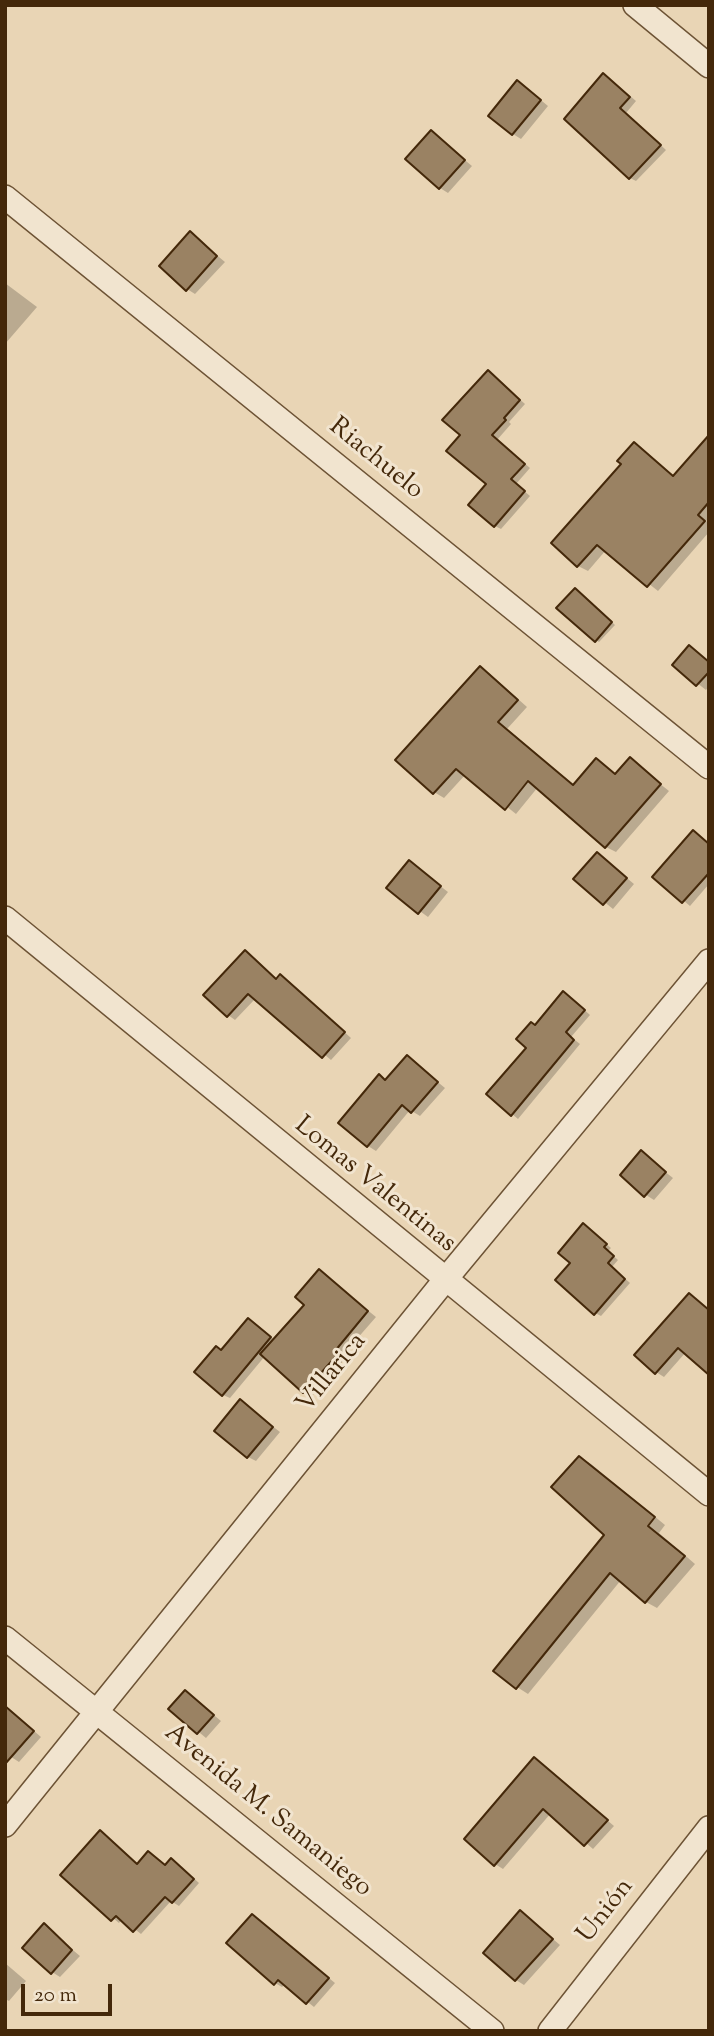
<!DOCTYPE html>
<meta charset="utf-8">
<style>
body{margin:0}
#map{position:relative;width:714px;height:2036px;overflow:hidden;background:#e9d5b5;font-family:"Sorts Mill Goudy",serif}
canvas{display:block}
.frame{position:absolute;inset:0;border:7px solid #44280a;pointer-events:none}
.scale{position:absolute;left:21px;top:1984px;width:91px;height:32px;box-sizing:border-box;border:4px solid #44280a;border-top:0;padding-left:9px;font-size:21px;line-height:24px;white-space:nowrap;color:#44280a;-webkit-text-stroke:5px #f1e4cf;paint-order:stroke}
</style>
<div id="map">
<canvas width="714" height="2036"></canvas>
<div class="frame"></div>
<div class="scale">20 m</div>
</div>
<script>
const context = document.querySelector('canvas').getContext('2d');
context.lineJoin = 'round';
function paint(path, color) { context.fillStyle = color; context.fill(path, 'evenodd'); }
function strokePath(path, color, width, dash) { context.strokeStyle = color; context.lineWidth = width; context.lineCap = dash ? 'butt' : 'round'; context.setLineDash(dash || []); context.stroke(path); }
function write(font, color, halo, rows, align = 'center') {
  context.font = font + ' "Sorts Mill Goudy",serif'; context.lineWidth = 6; context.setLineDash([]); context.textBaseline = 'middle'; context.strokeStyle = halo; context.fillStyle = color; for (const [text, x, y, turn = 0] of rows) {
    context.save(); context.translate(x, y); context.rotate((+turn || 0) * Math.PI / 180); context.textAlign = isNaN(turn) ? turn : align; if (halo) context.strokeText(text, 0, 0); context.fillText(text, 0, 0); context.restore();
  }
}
paint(new Path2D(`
 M610 79 636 101 626 113 666 150 636 181 630 178Z
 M525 87 548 106 521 139 513 134Z
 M431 132 472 166 448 193 440 188Z
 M190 233 225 262 195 294 187 289Z
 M5 283 37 307 5 344Z
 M489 372 525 404 509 422 511 424 497 440 530 468 516 484 530 496 501 529 495 526 488 484 462 435Z
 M634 444 675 477 709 450V518L706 521 709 523V532L658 591 606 550 588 571 578 566Z
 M579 592 615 625 599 642 596 640Z
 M690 647 709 662V686L706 690 674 665Z
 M480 668 490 674 527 707 507 729 575 786 597 760 617 775 630 760 669 791 616 852 606 847 538 787 516 814 466 774 444 798 434 792Z
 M709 844V884L690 906 655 877Z
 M598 854 634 884 613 909 576 879Z
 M409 862 448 892 428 917 388 888Z
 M245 952 277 980 280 976 288 981 351 1038 331 1060 256 998 235 1020 228 1015Z
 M570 997 590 1015 571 1037 580 1044 518 1119 488 1094 528 1048 536 1026Z
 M407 1057 445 1088 420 1116 410 1110 376 1151 368 1146 379 1077 387 1081Z
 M641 1153 673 1178 654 1200 646 1195Z
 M589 1229 611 1248 608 1251 618 1260 612 1267 630 1283 601 1316 595 1313 572 1263Z
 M319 1271 376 1317 342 1356 345 1359 312 1396 265 1356 230 1398 223 1395 222 1351 255 1324 275 1340 306 1305Z
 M690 1295 709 1310 686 1352 664 1377 656 1372Z
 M241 1402 280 1432 256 1461 248 1457Z
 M580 1458 591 1464 665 1525 659 1533 695 1564 657 1608 646 1602 621 1580 528 1694 517 1687 607 1535Z
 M186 1692 221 1721 206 1738 171 1709Z
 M5 1706 41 1737 19 1762 5 1753Z
 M535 1759 614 1826 593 1849 551 1813 503 1869 495 1864Z
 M101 1832 138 1865 166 1867 178 1864 199 1883 179 1906 171 1901 141 1934 122 1919 119 1923 62 1875Z
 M521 1912 560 1945 524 1985 516 1980Z
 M253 1916 335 1983 314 2007 285 1984 282 1987 275 1983Z
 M44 1926 80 1956 60 1977 52 1972Z
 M5 1963 26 1981 9 2001 5 1999Z`), '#0003');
const building = new Path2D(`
 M603 73 630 97 620 108 661 145 629 179 564 119Z
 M517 80 541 100 512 135 488 116Z
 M431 130 465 160 439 189 405 159Z
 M190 231 217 256 186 291 159 266Z
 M488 370 520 400 504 418 506 420 492 435 525 464 511 479 525 491 494 527 468 505 486 484 446 451 460 435 442 420Z
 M709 435V502L698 515 705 521 647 587 597 545 577 567 551 543 621 464 617 461 634 442 673 476Z
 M575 588 612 622 595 642 556 608Z
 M689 645 709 662V672L696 686 672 665Z
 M480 666 518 700 498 722 573 785 596 758 615 774 630 757 661 784 605 848 528 781 505 810 456 769 433 794 395 760Z
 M693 830 709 844V873L682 903 652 877Z
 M597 852 627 878 603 905 573 879Z
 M409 860 441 886 418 914 386 888Z
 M245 950 276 979 280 974 345 1032 322 1058 248 994 227 1017 203 995Z
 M563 991 585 1010 566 1032 574 1040 511 1116 486 1094 526 1048 516 1039 531 1022 535 1025Z
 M407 1055 438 1082 411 1113 402 1105 367 1147 338 1123 379 1074 385 1080Z
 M641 1150 666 1172 644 1197 620 1175Z
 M583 1223 607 1244 604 1247 614 1256 608 1263 625 1279 594 1315 555 1280 570 1263 558 1253Z
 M319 1269 368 1311 335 1351 338 1354 303 1393 260 1354 304 1305 295 1297Z
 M689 1293 709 1310V1375L678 1348 655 1374 634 1355Z
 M248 1318 271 1337 222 1396 194 1372 216 1346 221 1350Z
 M240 1399 273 1427 247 1458 214 1431Z
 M579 1456 655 1517 648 1526 685 1556 645 1603 610 1573 516 1689 493 1671 604 1535 551 1487Z
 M185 1690 214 1715 197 1734 168 1709Z
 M5 1706 34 1731 5 1764Z
 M534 1757 608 1820 584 1846 543 1809 494 1866 464 1839Z
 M100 1830 137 1864 148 1851 165 1865 171 1858 194 1879 172 1903 165 1897 133 1932 116 1916 111 1921 60 1875Z
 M520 1910 553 1939 515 1981 483 1953Z
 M252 1914 329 1978 306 2004 278 1980 274 1985 226 1943Z
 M44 1923 72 1950 51 1974 22 1948Z`);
paint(building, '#9a8263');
strokePath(building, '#44280a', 2);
const street = new Path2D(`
 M635 5 709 66
 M5 197 709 767
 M5 918 709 1494
 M5 1638 492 2031
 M5 1825 445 1280 709 961
 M550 2031 709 1828`);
strokePath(street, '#6d5335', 26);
strokePath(street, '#f1e4cf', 23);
write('26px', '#44280a', '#f1e4cf', [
 ["Riachuelo",375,460,39],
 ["Lomas Valentinas",374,1186,39],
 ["Villarica",333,1374,-51],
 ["Avenida M. Samaniego",267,1812,39],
 ["Unión",607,1912,-52]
]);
</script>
